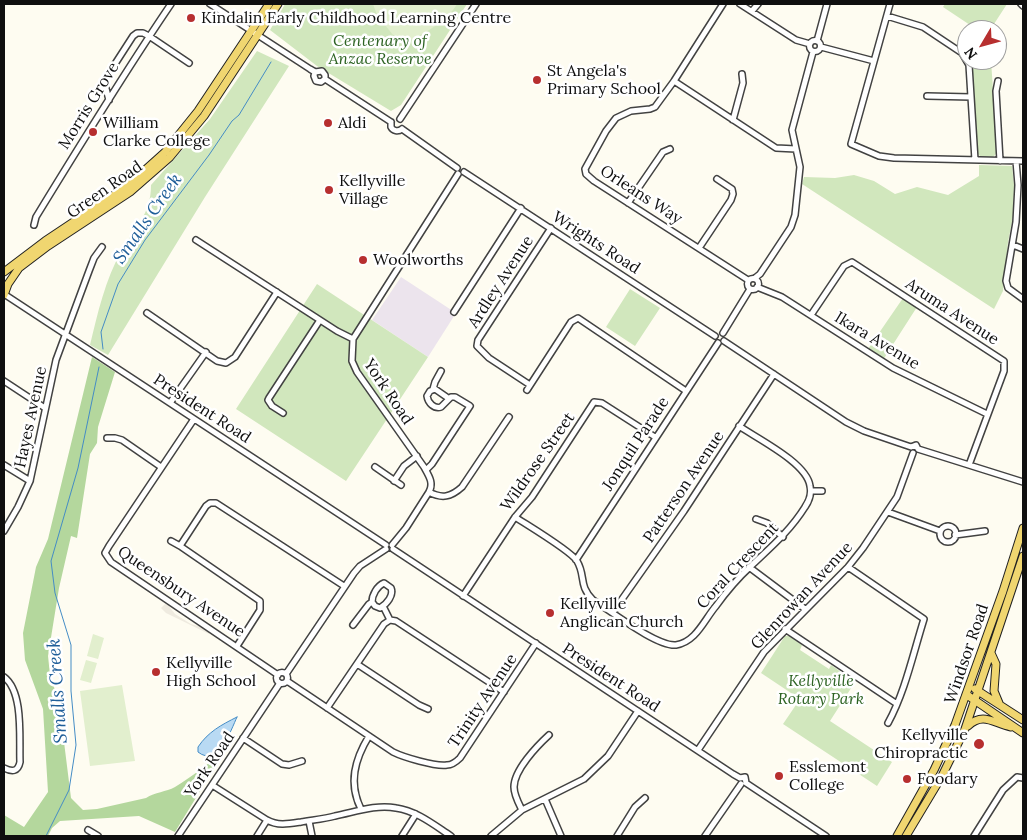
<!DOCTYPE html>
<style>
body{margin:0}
#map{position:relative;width:1027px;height:840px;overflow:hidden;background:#fefcf1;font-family:Lora,serif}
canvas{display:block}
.frame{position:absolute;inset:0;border:5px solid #0f0f0f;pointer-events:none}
.north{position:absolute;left:957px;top:20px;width:50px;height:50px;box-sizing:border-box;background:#fff;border:1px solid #9f9f9f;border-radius:50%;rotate:233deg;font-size:14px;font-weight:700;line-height:20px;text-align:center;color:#0f0f0f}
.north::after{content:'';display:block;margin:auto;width:18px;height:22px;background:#b72f2f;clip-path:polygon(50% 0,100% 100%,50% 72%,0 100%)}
</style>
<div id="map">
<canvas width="1027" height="840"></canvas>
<div class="frame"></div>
<div class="north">N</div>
</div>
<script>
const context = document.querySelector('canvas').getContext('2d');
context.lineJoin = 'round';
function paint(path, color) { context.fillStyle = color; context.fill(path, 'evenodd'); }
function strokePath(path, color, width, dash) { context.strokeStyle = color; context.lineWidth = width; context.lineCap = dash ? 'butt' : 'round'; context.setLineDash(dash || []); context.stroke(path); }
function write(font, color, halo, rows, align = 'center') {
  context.font = font + ' Lora,serif'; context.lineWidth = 5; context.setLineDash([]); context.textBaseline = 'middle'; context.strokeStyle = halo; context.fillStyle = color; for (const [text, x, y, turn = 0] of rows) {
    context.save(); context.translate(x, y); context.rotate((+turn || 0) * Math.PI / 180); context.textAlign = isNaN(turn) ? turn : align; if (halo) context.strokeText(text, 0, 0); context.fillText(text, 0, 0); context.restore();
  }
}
paint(new Path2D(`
 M401 277 456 313 428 357 372 320Z`), '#ece4ed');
paint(new Path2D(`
 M285 4H467L401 105 391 111 317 66 270 30Z
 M945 4H1007L994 24 992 30H971L970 25 943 7Z
 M257 51 289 66 205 197 108 355 90 345C98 312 105 280 122 250 135 226 151 215 151 185L210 119Z
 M972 60H991L997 151 996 154 992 158 981 157 977 153Z
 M979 165 1012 166 1014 185 1013 217 1008 242 1003 291 994 309 802 184 804 177 835 178 854 175 874 181 895 194 917 187 948 195 979 176Z
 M317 284 428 357 346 481 236 409Z
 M630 289 660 308 635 346 606 327Z
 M903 298 917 307 883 360 868 349Z
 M785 636H789L802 645 800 650 829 669 831 665 855 682 830 721 892 762 877 786 783 724 800 699 761 673Z`), '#d1e7bd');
paint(new Path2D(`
 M92 357 115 372 98 427 97 443 90 454 77 538 71 536 59 588 48 656 50 675 59 702 71 798 83 810 97 809 146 798C155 792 166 792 175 787 192 777 208 763 224 752L175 832 139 816 60 821 52 828 48 836H4V815L24 827 48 792 43 709 25 660 23 633 36 567 48 539Z`), '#b4d79d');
paint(new Path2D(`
 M373 4H457C449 19 426 33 411 40L393 35 377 15Z
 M93 634 104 638 98 659 87 656Z
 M86 660 97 663 91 683 80 680Z
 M122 685 135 761 90 766 80 691Z`), '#e2efce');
paint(new Path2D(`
 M165 604 168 605 175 614 191 624 202 627 209 632V634L166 613 161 608Z`), '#efebe0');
const water = new Path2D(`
 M237 717C231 730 218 768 198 752V747C208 732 221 725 237 717Z`);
paint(water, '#b9daf3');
strokePath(water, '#448cc5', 1);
strokePath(new Path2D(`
 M103 349 101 332 118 284 145 240 209 155 232 121 239 115 271 62
 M46 836 69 790 76 745 71 691V645L55 593 51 561 78 468 99 367`), '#448cc5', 1);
const minor = new Path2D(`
 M210 4 310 69 315 72 322 71 325 75V79L391 122
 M723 4 674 81 655 107 650 109 631 111 616 118 606 131 585 169 586 174 594 181 748 280
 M740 4 796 40 810 44
 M890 4 851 144 879 156 894 158 1023 161
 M1021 4 1023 6
 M752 11 758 4
 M887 16 923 27 962 53 969 65 975 160
 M809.5 46a5.5 5.5 0 1 1 11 0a5.5 5.5 0 1 1-11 0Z
 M817 41 827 4
 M821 47 874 61
 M315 72 314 76 316 81 321 82 325 79
 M674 81 776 148 796 149
 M998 81 996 91 1000 161
 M927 96 971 97
 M109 100 104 81 133 36 137 33H143L149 36 189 63
 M400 119 476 4
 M733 120 743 83 742 74
 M391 122V127C393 131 398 132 402 129
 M402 129 457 168
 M1016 161 1018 185 1016 222 1006 281 1008 288 1023 299
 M464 172 715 336
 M628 203 663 152 670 149
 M34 225 36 217C80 145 124 73 171 4
 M196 240 337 331 353 339
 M1013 245 1023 249
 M699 248 731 200 733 194 732 189 717 179
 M755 278 760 274 791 227 795 215 800 167 792 130 813 52
 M747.5 284a5.5 5.5 0 1 1 11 0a5.5 5.5 0 1 1-11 0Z
 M757 287 782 297 893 368 987 414
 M4 294 386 545
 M454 312 521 208
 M147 313 217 361 226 363 235 357 277 292
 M811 315 844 266 852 262 1004 361V371L969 465
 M723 333 750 289
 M724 341 846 422 864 431 911 447 916 445 918 449 1023 482
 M4 381 45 408
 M530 385 489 358 477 346 478 340 551 228
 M433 389 435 382 441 371
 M527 390 571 322 578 318 686 391
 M170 403 206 352
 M283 413 272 406 268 400 269 398 320 320
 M194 419 109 546 105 553 111 562 278 675
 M107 438H115L122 440 161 467
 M4 465 30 481
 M375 467 401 485
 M426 470 432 464 470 406 455 397H451L441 407C434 409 428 403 427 396L430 391 435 389 448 398
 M394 481 404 466 417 456
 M811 491H822
 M429 492C442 499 451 497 462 487L509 417
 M888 512 940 531
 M515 517C527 525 571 551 577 561 586 576 578 585 593 600 611 611 657 647 676 645 696 642 704 620 716 606 726 592 738 578 751 566 771 547 790 531 805 507 809 501 812 494 810 486 807 463 758 439 739 426
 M756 519 767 523 783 537
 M940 534a8 8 0 1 1 16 0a8 8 0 1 1-16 0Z
 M4 531 18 507 30 481 56 360 89 271 94 258 102 247
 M955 535 985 531
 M171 541 180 546 260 601V610L237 646
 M392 545 406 528 429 492C434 483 429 476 424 467L357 372 352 361 353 339 458 174
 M180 546 206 506 210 503H216L344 586
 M393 549 733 774 740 778 745 777 746 783 826 836
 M576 560 718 343
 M749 567 805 609
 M848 567 924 619C913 654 905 692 888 723
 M384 583 391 588C394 595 387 604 380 608L375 606 372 602C372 595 377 586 384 583Z
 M463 596 515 517 532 497 594 402 602 403 655 437
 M383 606 390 620
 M613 612 684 511 774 374
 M353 625 369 604 372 602
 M785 629 897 704
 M357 664 419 705 428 709
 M276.5 678a5.5 5.5 0 1 1 11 0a5.5 5.5 0 1 1-11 0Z
 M286 674 354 573 360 566 386 549
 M4 677C24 692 19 739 20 762 18 772 12 772 4 768
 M287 681 393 752C403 757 436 767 447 765 452 765 456 762 460 758L536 643
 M327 708 384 624 390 620 396 621 504 692
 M243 738 282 764 289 765 302 761
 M698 750 764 652 848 567 863 548 897 497 913 453
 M212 785 267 820C278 826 288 824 301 822 312 820 324 819 335 816 355 812 376 804 396 808 417 811 434 825 451 836
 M545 799 561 836
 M361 809C348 783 355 759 369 736
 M522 810C518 802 514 795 514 787 514 770 537 746 549 735
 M309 821 312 836
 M88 830 98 836
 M178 836 280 683
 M257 836 267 820
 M402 836 416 814
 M491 836 522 810 584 779 608 756 638 711
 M617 836 635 807 645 798
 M705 836 741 784
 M974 836 1003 790 1017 777 1023 778`);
const major = new Path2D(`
 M4 272 45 241 126 187 165 152 198 111 269 4
 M4 295 8 284 19 268 48 246 130 192 170 157 204 116 278 4
 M991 653 996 664 994 691 999 703
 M975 689 1023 720
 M967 695 1023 733
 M968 726C983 712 993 723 1011 727
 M897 836 934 770 955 725 1003 591 1023 528
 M906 836 942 776 965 729 1023 556`);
strokePath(minor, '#424242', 8);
strokePath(major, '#202020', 9);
strokePath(minor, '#fff', 5);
strokePath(major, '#f0d670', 7);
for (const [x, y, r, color] of [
 [191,18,5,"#b72f2f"],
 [537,80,5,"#b72f2f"],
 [328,123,5,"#b72f2f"],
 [93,132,5,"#b72f2f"],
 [329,190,5,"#b72f2f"],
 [363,260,5,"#b72f2f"],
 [550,613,5,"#b72f2f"],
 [156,672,5,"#b72f2f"],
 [979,744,6,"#b72f2f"],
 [779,776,5,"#b72f2f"],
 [907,779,5,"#b72f2f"]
]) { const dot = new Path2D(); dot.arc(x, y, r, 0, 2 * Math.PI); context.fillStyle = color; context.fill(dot); strokePath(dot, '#fff', 2); }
write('16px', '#0f0f0f', '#fff', [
 ["Kindalin Early Childhood Learning Centre",201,18],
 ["St Angela's",547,71],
 ["Primary School",547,89],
 ["William",103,123],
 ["Clarke College",103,141],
 ["Aldi",338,123],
 ["Kellyville",339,181],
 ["Village",339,199],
 ["Woolworths",373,260],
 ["Kellyville",560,604],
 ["Anglican Church",560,622],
 ["Kellyville",166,663],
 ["High School",166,681],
 ["Kellyville",968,735,"right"],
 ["Chiropractic",968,753,"right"],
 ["Esslemont",789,767],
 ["College",789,785],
 ["Foodary",917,779]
], 'left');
write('italic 16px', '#2d6323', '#fff', [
 ["Centenary of",380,41],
 ["Anzac Reserve",380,59],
 ["Kellyville",821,681],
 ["Rotary Park",821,699]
]);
write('16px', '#0f0f0f', '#fff', [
 ["Morris Grove",89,106,-58],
 ["Green Road",105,190,-35],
 ["Orleans Way",641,195,33],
 ["Wrights Road",596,243,33],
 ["Ardley Avenue",501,282,-57],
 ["Aruma Avenue",952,312,33],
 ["Ikara Avenue",877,341,31],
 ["York Road",388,392,56],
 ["President Road",202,409,33],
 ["Hayes Avenue",31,417,-78],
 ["Jonquil Parade",636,444,-57],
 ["Wildrose Street",538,462,-55],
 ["Patterson Avenue",684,487,-56],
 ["Coral Crescent",738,566,-47],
 ["Queensbury Avenue",181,592,34],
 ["Glenrowan Avenue",802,596,-47],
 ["Windsor Road",967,654,-71],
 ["President Road",611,678,33],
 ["Trinity Avenue",483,701,-56],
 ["York Road",210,765,-56]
]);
write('italic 18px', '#1f5e99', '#fff', [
 ["Smalls Creek",148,219,-55],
 ["Smalls Creek",58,691,-94]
]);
</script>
